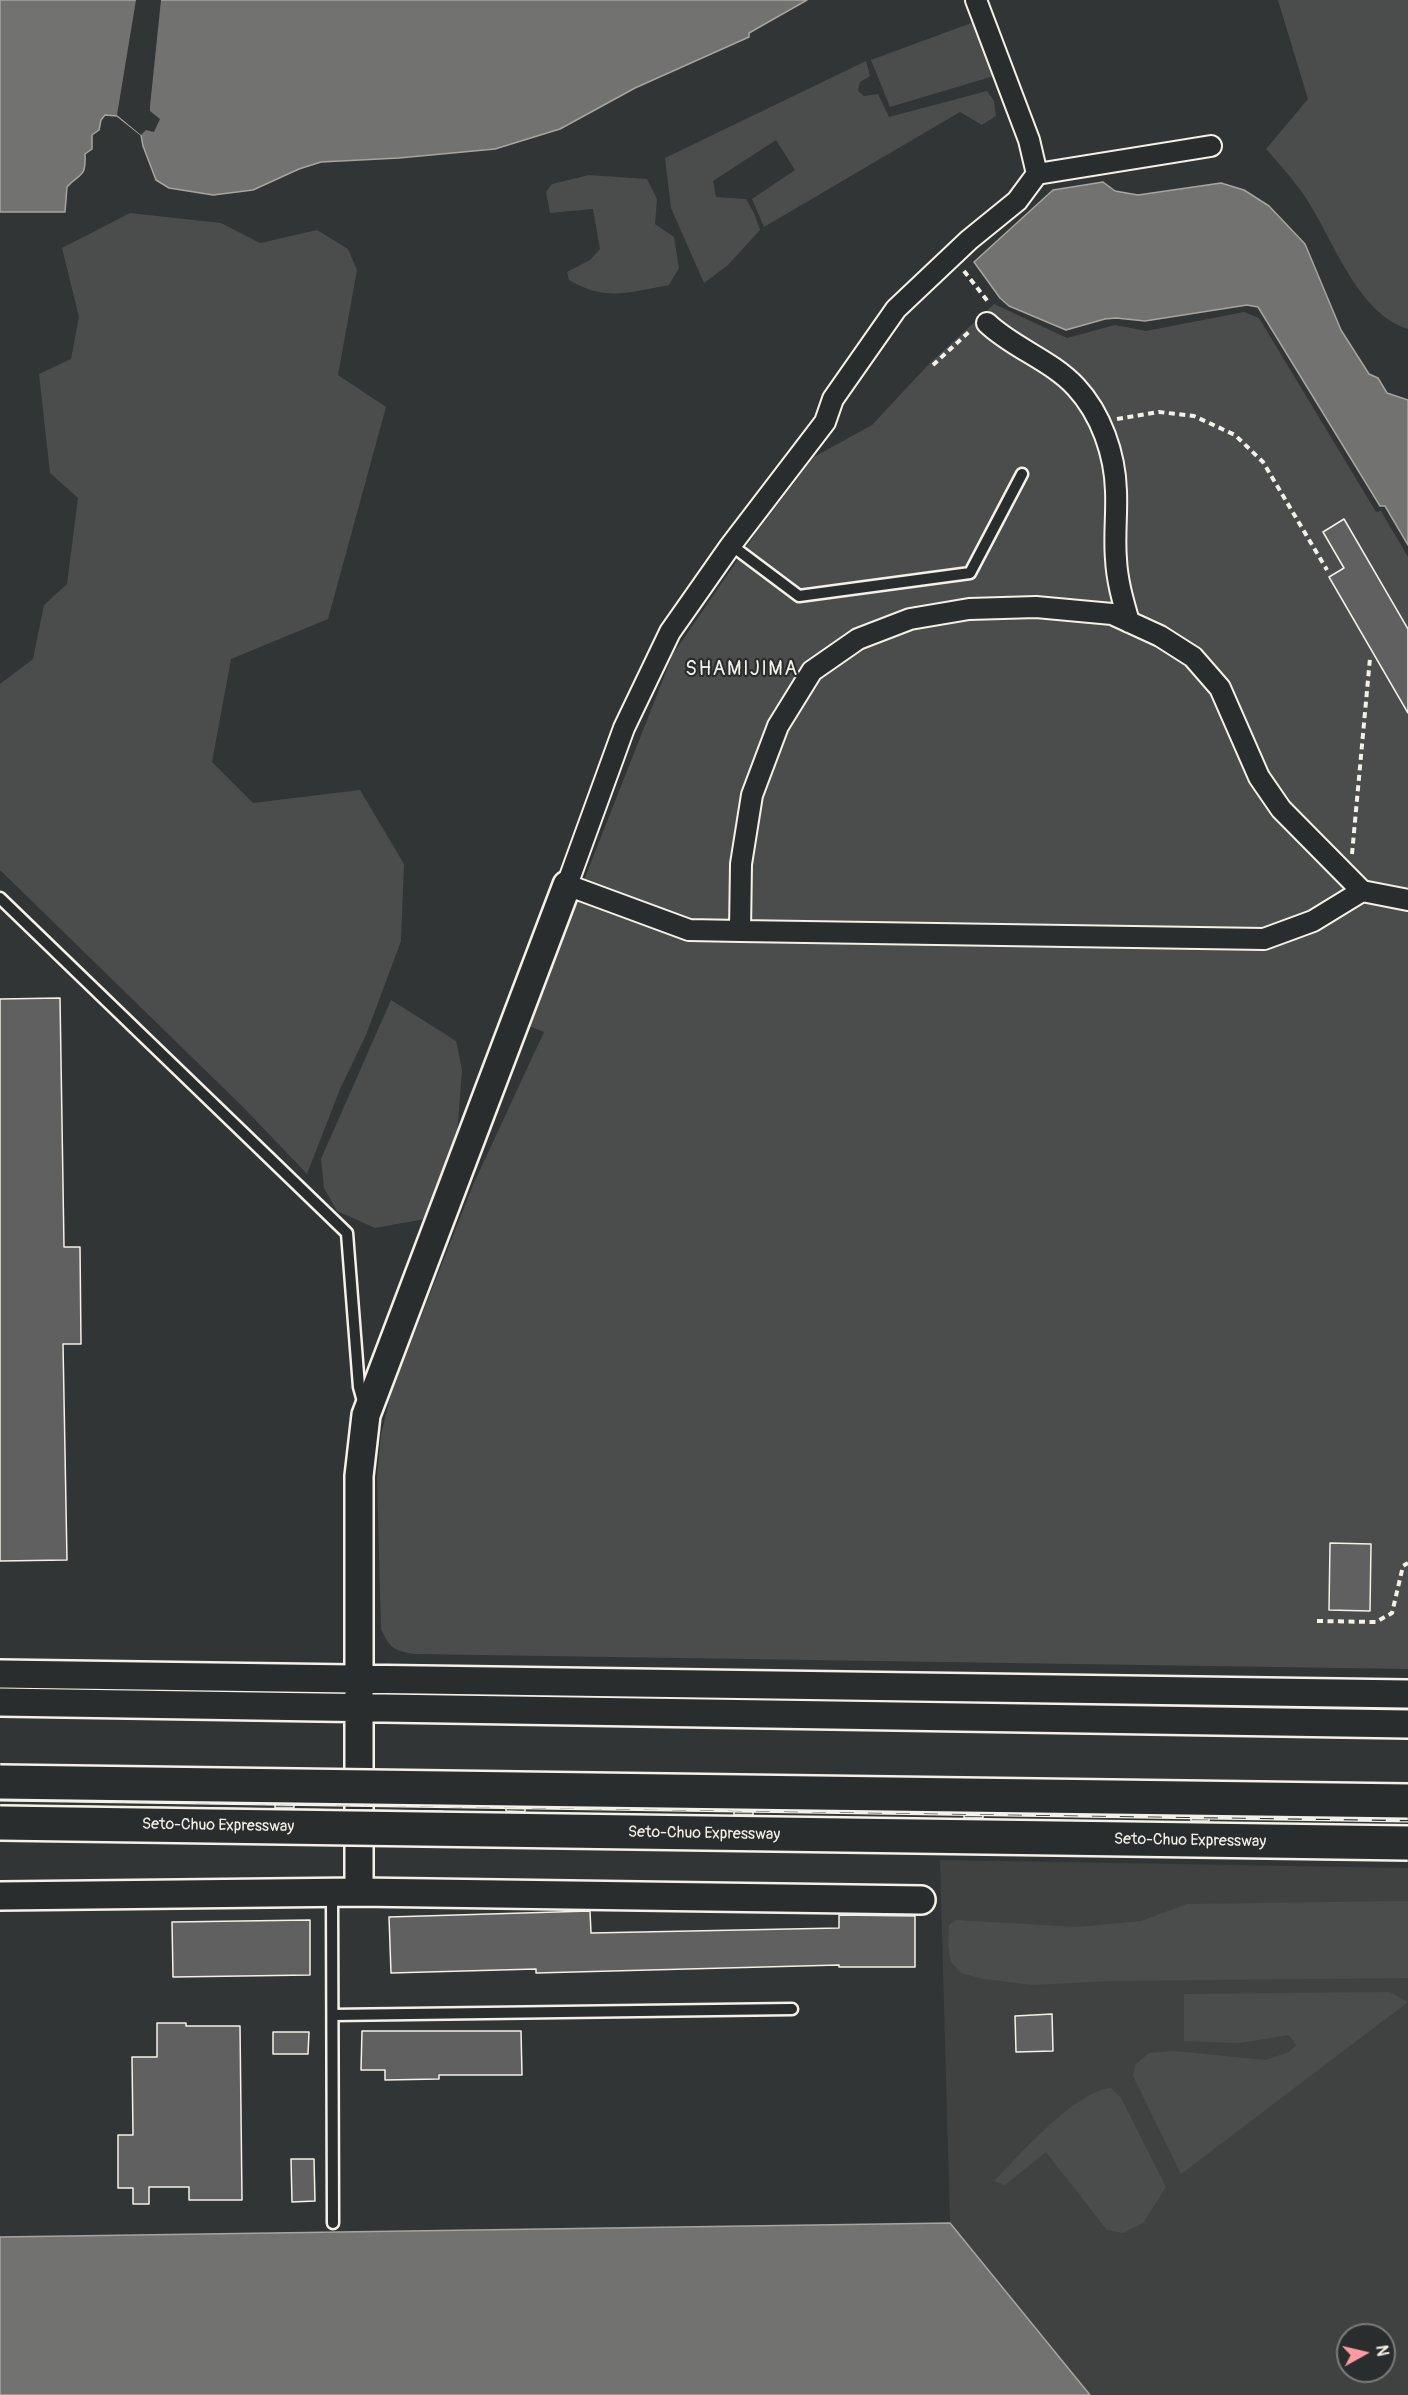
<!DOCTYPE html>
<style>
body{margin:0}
#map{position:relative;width:1408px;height:2395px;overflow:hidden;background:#323535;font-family:Pangolin,sans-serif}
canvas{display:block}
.north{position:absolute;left:1336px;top:2323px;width:60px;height:60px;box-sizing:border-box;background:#2a2d2e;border:2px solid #7b7b78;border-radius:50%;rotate:82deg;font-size:16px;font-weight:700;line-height:24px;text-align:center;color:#f4f1e8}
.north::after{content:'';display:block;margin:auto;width:21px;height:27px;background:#ff9aa2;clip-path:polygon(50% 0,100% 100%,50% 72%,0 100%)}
</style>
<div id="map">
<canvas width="1408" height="2395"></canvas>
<div class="north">N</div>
</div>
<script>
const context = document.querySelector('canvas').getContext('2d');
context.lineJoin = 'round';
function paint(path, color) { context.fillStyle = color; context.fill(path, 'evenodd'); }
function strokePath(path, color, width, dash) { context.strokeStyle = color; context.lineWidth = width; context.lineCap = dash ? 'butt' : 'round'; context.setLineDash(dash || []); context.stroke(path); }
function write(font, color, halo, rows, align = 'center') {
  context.font = font + ' Pangolin,sans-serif'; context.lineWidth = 4.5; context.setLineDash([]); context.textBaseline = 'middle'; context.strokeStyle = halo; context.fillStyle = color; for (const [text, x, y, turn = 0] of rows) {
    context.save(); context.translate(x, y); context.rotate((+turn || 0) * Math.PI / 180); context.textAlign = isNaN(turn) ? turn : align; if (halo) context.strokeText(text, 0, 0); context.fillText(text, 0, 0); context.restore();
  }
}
paint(new Path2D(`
 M940 1860 1408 1868V2395H1090L950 2223ZM1348 2335H1384V2371H1348Z`), '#404242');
paint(new Path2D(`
 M1278 0H1408V329C1358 314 1334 241 1307 200 1296 182 1280 165 1266 149L1308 99Z
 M974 22 994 76 890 107 871 60Z
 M866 61 870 76 860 82 858 91 864 96 878 94 889 117 987 91 994 101 996 116 982 125 960 112 764 227 752 199 795 170 776 140 713 181 716 197 746 199 754 213 760 230 728 265 704 283 671 208 665 158Z
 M589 175 647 179 657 199 655 224 674 237 679 268 669 285C630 292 606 302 569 280L567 272 590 260 600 249 593 209 550 213 546 192 552 184Z
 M130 213 221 223 260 243 317 230 348 249 357 270 338 375 386 407 328 619 231 659 212 762 253 803 360 790 404 864 401 941 366 1035 340 1089 307 1174 243 1107 0 870V684L33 659 44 605 67 584 78 498 50 473 39 374 71 359 79 317 62 248Z
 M994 304 1067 338 1115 325 1146 331 1244 312 1259 318 1376 512 1381 511 1408 557V1669L414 1654C394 1651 389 1647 381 1629L377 1478 381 1435 391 1393 473 1185 544 1032 527 1025 673 654 758 530 814 457 872 425 928 365Z
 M391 1000 456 1041 462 1070 457 1135 425 1219 375 1228 337 1211 324 1188 321 1159Z
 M1408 1901V1978L1111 1981 1033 1985 984 1979 961 1973 951 1962 948 1945 949 1925 956 1920 1077 1927 1141 1921 1187 1904Z
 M1390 1992 1408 2002 1181 2174 1133 2076 1135 2065 1149 2053 1174 2051 1266 2060 1289 2052 1296 2045 1289 2035 1240 2043 1184 2041V1994Z
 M1111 2088 1121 2098 1166 2187 1143 2223 1123 2233 1107 2230 1046 2152 1005 2185 994 2181C1020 2155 1075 2091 1111 2088Z`), '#4b4d4c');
const water = new Path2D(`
 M0 0H807L749 33V37L635 88 560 129 495 149 399 158 321 162 299 169 253 190 213 195 169 188 156 180 143 146 141 135 117 116 105 115 101 120 99 130 92 135V149L85 154C86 179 80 172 67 187L65 212H0Z
 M1103 182 1115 191 1138 195 1221 183 1244 190 1269 206 1305 244 1341 330 1369 374 1378 378 1387 393 1408 400V545L1385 506H1380L1258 307 1247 305 1145 321 1116 318 1105 319 1066 330 1009 306 1000 298 974 262 1053 190Z
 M950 2223 1090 2395H0V2237Z`);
paint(water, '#727370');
strokePath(water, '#a6a5a0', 1.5);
paint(new Path2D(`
 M136 0H161L150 106V111L160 119 154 132 146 130 141 135 117 115Z`), '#323535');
const building = new Path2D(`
 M1344 519 1408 629V713L1329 577 1344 568 1323 532Z
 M60 998 64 1247H80L81 1344H63L67 1560 0 1561V999Z
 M1330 1543 1371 1544 1370 1611 1329 1610Z
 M275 1804 294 1805V1808H275Z
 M506 1808H525V1812L506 1811Z
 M734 1811H753V1815H734Z
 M964 1814H983V1818H964Z
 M1191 1817H1209V1821H1191Z
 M590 1911 591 1933 839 1928V1915L915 1916V1967H839V1965L536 1973V1969L391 1973 389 1917Z
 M310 1920V1975L173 1977 172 1922Z
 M1052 2014 1053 2051 1016 2052 1015 2016Z
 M157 2023H186V2026H240L242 2200H189V2187H149V2204H133V2188H118V2135H133L132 2057H157Z
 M362 2031H521L522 2075H439V2079L385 2080V2070H361Z
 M273 2032H309L308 2054H273Z
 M291 2159H314L315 2201 292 2202Z`);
paint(building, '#5f605f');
strokePath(building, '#f4f1e8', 1.5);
const lane = new Path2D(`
 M731 545 799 596 970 573 1022 474
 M0 898 347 1233 359 1387 364 1405
 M332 1893 333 2223
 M333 2015 792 2009`);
const street = new Path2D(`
 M976 0 1029 140 1037 174
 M1211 146 1037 174 1017 201 969 240 896 309 833 399 825 422 731 545 670 632 624 728 567 885 689 930 740 931 1264 939 1313 921 1362 891 1408 900
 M987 323C1013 348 1051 360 1076 387 1101 414 1115 454 1116 491 1117 514 1114 537 1116 559 1117 581 1123 601 1129 622
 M740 931 741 864 752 795 778 726 812 671 858 639 910 619 969 609 1036 607 1112 614 1160 636 1193 657 1220 688 1259 777 1281 809 1362 891`);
const secondary = new Path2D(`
 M0 1674 1408 1694
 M0 1702 1408 1724
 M359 1892V1476L366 1415 567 885
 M0 1896 359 1892 921 1900`);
strokePath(lane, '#f4f1e8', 15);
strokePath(street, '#f4f1e8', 24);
strokePath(secondary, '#f4f1e8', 32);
strokePath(new Path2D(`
 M964 271 989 303
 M933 365 970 331
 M1117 419 1159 412 1194 416 1235 435 1263 462 1327 570
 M1352 854 1370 658
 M1317 1621 1376 1622 1392 1613 1403 1566 1408 1563`), '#f4f1e8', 4, [6, 4.5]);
strokePath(lane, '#2a2d2e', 10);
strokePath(street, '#2a2d2e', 20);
strokePath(secondary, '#2a2d2e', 27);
const rail = new Path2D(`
 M0 1798 1408 1819
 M0 1808 442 1814`);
strokePath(rail, '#f4f1e8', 7);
strokePath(rail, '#2a2d2e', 4.5, [14]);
const highwayBridge = new Path2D(`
 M0 1782 1408 1801
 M0 1823 1408 1843`);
strokePath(highwayBridge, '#f4f1e8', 38, []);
strokePath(highwayBridge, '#2a2d2e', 33);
write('16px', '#f4f1e8', '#2a2d2e', [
 ["Seto-Chuo Expressway",218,1826,1],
 ["Seto-Chuo Expressway",704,1834,1],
 ["Seto-Chuo Expressway",1190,1841,1]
]);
context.letterSpacing = '1.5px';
write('20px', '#f4f1e8', '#2a2d2e', [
 ["SHAMIJIMA",742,670]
]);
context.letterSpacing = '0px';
</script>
